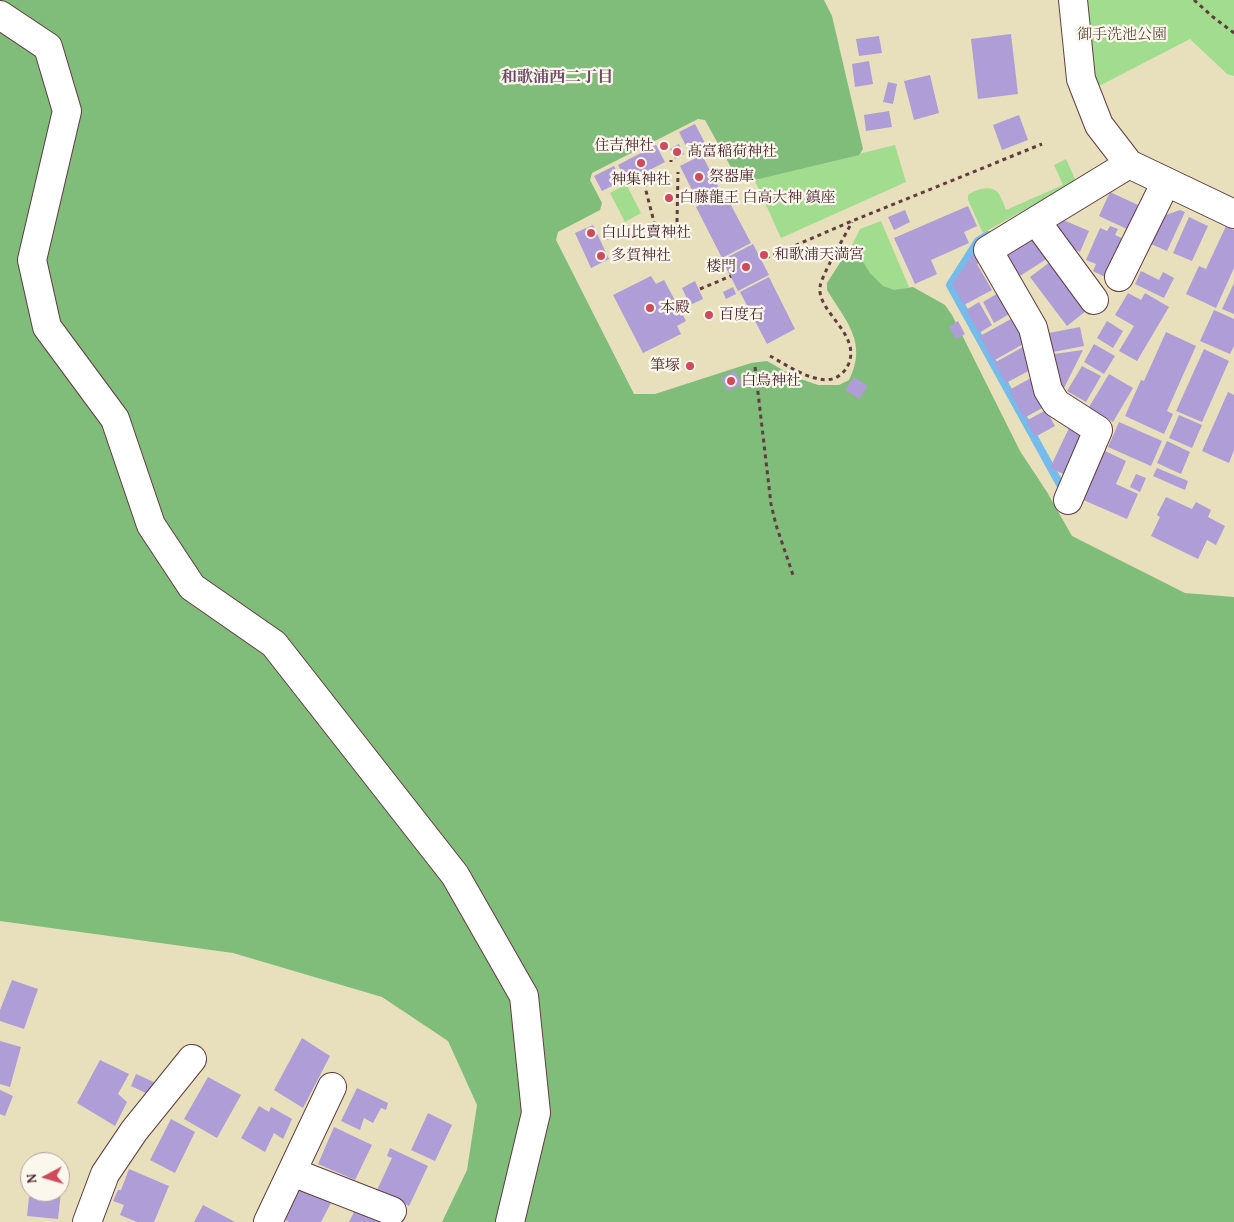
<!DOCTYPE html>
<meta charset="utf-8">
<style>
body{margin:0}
#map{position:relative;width:1234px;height:1222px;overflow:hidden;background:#e8e0bc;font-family:"Gentium Book Plus",serif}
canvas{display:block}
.north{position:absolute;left:20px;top:1152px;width:50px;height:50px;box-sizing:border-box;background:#fbf7ec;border:1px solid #b4a19f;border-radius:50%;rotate:264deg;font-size:14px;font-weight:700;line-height:20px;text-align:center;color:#4a1f2b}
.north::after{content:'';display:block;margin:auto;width:18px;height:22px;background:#d1495b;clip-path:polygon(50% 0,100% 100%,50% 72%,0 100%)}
</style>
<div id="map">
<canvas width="1234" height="1222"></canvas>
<div class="north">N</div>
</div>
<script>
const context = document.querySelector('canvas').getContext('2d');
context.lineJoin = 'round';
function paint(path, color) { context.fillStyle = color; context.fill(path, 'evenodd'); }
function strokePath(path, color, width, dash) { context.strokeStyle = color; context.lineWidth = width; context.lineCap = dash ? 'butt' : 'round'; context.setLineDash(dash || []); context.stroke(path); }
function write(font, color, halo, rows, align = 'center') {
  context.font = font + ' "Gentium Book Plus","Noto Serif JP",serif'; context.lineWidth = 4.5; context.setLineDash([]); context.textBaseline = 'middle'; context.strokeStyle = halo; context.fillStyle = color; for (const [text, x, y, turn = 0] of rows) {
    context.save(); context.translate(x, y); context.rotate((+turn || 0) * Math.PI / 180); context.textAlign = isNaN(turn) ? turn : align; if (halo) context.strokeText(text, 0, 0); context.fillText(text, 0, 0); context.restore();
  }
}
paint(new Path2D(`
 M1083 0H1234V76L1227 74 1190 39 1101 85H1095Z
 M895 145 906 182 781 238 755 181 760 178Z
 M1066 159 1076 181 983 233 968 200V195C976 189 992 184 999 194 1002 199 1004 205 1006 210L1063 185 1054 165Z
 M626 184 641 213 625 222 610 193Z
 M881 221 909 287C905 288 899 291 894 291 877 290 860 258 852 245L860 229Z`), '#a1dc8f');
paint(new Path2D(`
 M0 0H824L832 16 863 149 859 155 746 182 738 180 705 120 698 119 592 173 590 180 602 203 600 210 558 232 556 240 634 394H655L751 363 767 361 795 377 818 385H839L849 380C868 343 846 321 827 290V283L850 247 853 246 870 273 883 286 894 290 913 287 945 305 952 315 1020 451 1047 492 1072 536 1185 593 1234 597V1222H442L467 1170 477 1105 448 1041 382 997 233 953 0 921Z`), '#80bc7a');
strokePath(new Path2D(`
 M988 235 978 241 950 285 1062 488`), '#75bbec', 8);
paint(new Path2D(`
 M1011 34 1018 94 978 99 971 39Z
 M879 36 882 53 859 56 856 39Z
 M869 61 873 84 855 87 852 64Z
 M930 75 939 113 914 120 904 81Z
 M888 82 897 84 893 104 883 102Z
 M889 111 892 127 866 131 864 115Z
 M1019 115 1028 140 1002 150 993 125Z
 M695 124 705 143 689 152 679 132Z
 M679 144 684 154 675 159 670 149Z
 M656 145 665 162 627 182 618 165Z
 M702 155 719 188 697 200 680 166Z
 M614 166 622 181 602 191 594 176Z
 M724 192 751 243 722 258 696 207Z
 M1110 192 1138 205 1127 229 1099 216Z
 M968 206 977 226 964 232 969 243 931 260 937 274 915 284 894 238Z
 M905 210 910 222 894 230 888 217Z
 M1180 210 1185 212 1167 251 1151 244 1163 216Z
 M1189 217 1208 226 1192 261 1173 253Z
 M1061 219 1089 231 1080 252 1063 244 1067 237 1055 232Z
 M593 225 609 259 591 268 575 233Z
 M1110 226 1118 229 1115 235 1122 238 1105 277 1093 271 1096 264 1086 260 1100 228 1107 231Z
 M1226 226 1234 230V268L1216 308 1186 294 1199 266 1206 269Z
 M1035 236 1048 258 1020 276 1006 254Z
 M753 244 769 275 738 291 722 260Z
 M976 250 982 261 977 264 992 290 964 305 952 284Z
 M1054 259 1091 307 1067 326 1030 277Z
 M1141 271 1159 280 1163 272 1174 278 1164 298 1135 284Z
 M651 276 656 284 664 280 686 321 677 326 681 334 643 353 613 295Z
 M769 277 795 329 767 344 740 292Z
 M695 281 703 299 690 305 682 288Z
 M1234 283V314L1222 309Z
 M733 287 736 294 726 299 723 292Z
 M1000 292 1011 313 994 323 983 302Z
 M1128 293 1141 300 1145 293 1169 307 1137 361 1119 351 1134 326 1115 315Z
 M979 302 992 325 979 333 966 310Z
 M1214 310 1234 319V346L1230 354 1200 341Z
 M1011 319 1025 343 993 361 980 336Z
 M958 321 965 334 956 339 949 327Z
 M1107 321 1123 331 1113 348 1097 338Z
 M1080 327 1084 346 1053 352 1049 333Z
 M1166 332 1196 346 1167 411 1173 414 1164 434 1125 416 1141 380 1144 381Z
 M1094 344 1115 356 1104 374 1084 362Z
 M1023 347 1034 368 1006 383 994 363Z
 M1204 349 1229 361 1202 422 1176 411Z
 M1083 350 1064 388 1059 389 1054 354Z
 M1082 366 1101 376 1086 402 1067 391Z
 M735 371 742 384 728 391 721 378Z
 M1109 374 1133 388 1113 422 1089 407Z
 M854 377 868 386 859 399 845 390Z
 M1031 378 1046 406 1024 418 1009 390Z
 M1228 392 1234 395V450L1229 463 1202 451Z
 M1046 410 1055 426 1035 437 1026 421Z
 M1179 415 1202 425 1192 448 1169 438Z
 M1119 422 1162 441 1151 466 1108 447Z
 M1069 428 1086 436 1068 476 1050 468Z
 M1167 441 1190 452 1181 474 1157 463Z
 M1103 450 1126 461 1116 484 1138 494 1127 519 1081 499Z
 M1157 468 1188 481 1185 490 1153 476Z
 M1136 474 1146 478 1140 492 1130 487Z
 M1166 497 1192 509 1196 502 1211 510 1208 517 1225 526 1216 545 1207 540 1198 559 1151 536 1160 517 1157 515Z
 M12 980 38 989 24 1029 0 1021V1010Z
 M302 1038 330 1056 303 1108 274 1090Z
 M0 1041 21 1047 10 1087 0 1084Z
 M100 1060 129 1074 118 1094 127 1102 115 1126 77 1103Z
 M136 1074 156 1083 150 1095 131 1086Z
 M208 1077 241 1095 217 1138 184 1119Z
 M357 1088 388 1103 386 1110 381 1108 373 1123 364 1118 360 1130 341 1121Z
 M0 1090 13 1096 5 1116 0 1114Z
 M259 1106 269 1112 271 1107 292 1119 283 1139 274 1133 265 1152 241 1138Z
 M428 1113 452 1125 435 1161 411 1150Z
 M171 1119 195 1132 175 1173 150 1160Z
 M334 1127 372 1145 355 1180 318 1164Z
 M390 1148 428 1166 409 1206 377 1190 392 1158 387 1156Z
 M129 1169 169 1186 154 1222H137L120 1215 124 1205 113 1201 118 1190H121Z
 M303 1183 333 1199 321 1222H289L284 1219Z
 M33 1192H61L58 1219 27 1216 29 1197H32Z
 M359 1202 385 1212 380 1222H349Z
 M203 1205 235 1222H194Z`), '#ae9dd6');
const minor = new Path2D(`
 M1073 0 1081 79 1099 125 1129 164 1234 214
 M0 15 48 47 67 111 32 260 47 327 115 419 151 525 192 587 274 644 455 875 524 996 536 1113 510 1222
 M1036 221 1094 300
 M1119 277 1166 182
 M1068 500 1098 430 1056 403 1048 390 1033 328 988 250 1129 164
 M292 1172 392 1211
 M87 1222 105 1174 134 1131 192 1059
 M268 1222 332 1087`);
strokePath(minor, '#623c41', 30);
strokePath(new Path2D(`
 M1194 0 1213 17 1234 33
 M671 160V162
 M641 176 642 177
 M658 179 659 181
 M644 183 654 222
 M677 222 678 172
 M607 238 614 235
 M766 258 852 221 1042 144
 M700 289 731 276
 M770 356C787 365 822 390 840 375 845 371 847 368 849 363 860 333 817 312 820 287 821 276 846 234 852 222
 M755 367 771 504 776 525 793 575`), '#623c41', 3, [4, 4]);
strokePath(minor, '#fff', 28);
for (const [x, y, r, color] of [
 [664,146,5,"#d1495b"],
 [677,152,5,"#d1495b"],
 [641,163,5,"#d1495b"],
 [699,177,5,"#d1495b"],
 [669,198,5,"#d1495b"],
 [591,233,5,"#d1495b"],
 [764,255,5,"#d1495b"],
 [601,256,5,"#d1495b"],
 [746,267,5,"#d1495b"],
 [650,308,5,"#d1495b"],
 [709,315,5,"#d1495b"],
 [690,366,5,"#d1495b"],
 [731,381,5,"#d1495b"]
]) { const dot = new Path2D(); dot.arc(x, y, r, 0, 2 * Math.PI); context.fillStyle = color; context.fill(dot); strokePath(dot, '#fbf7ec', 2); }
write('15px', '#604e44', '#fbf7ec', [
 ["御手洗池公園",1122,35]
]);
write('15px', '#4a1f2b', '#fbf7ec', [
 ["住吉神社",654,146,"right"],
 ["髙富稲荷神社",687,152],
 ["祭器庫",709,177],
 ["神集神社",641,180,"center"],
 ["白藤龍王 白高大神 鎮座",679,198],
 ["白山比賣神社",601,233],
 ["和歌浦天満宮",774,255],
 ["多賀神社",611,256],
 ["楼門",736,267,"right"],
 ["本殿",660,308],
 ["百度石",719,315],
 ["筆塚",680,366,"right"],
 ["白鳥神社",741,381]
], 'left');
write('bold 16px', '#6d4b67', '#fbf7ec', [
 ["和歌浦西二丁目",557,78]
]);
</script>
